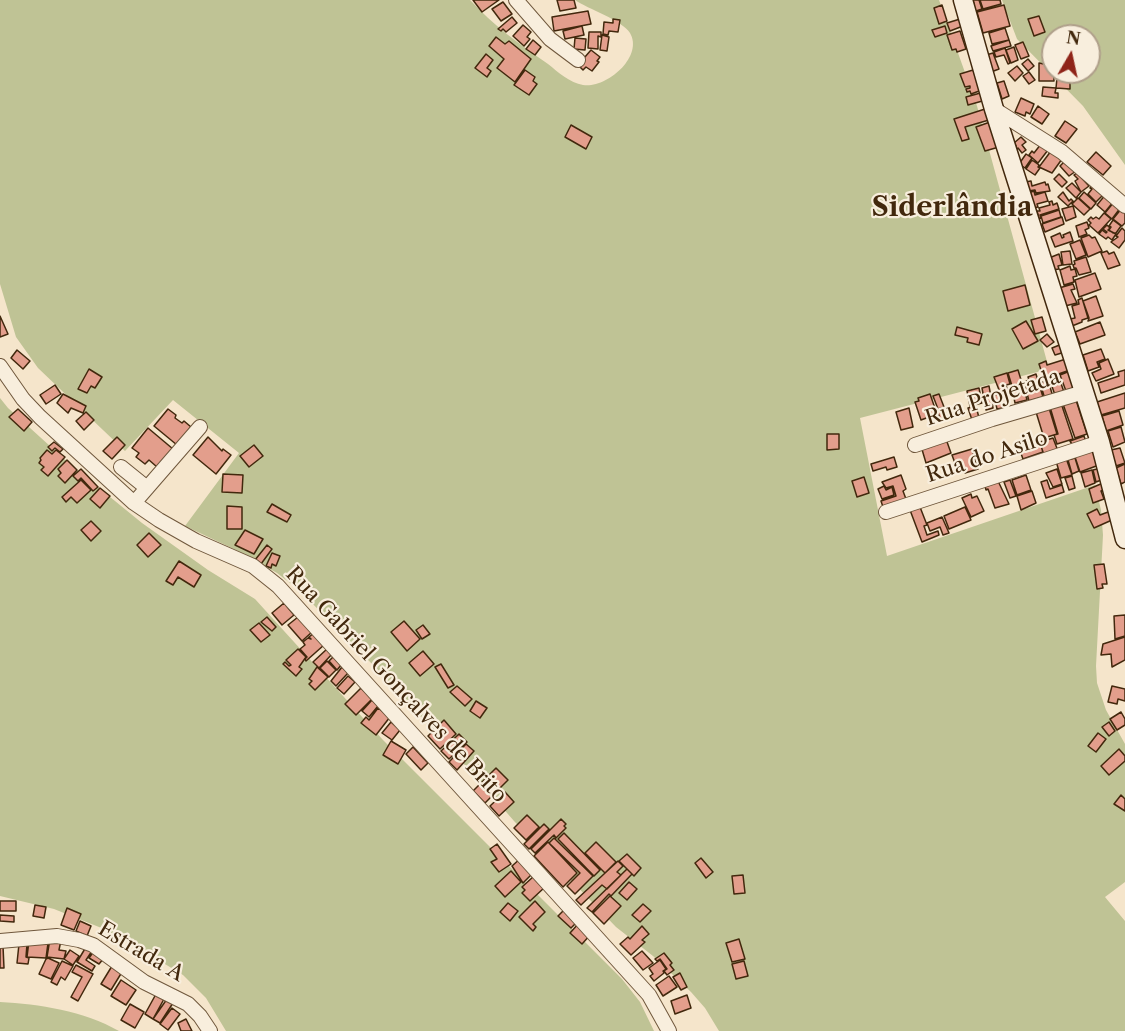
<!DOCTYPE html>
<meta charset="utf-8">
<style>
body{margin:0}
#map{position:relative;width:1125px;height:1031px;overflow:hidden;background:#f5e5cb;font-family:"Libre Caslon Text",serif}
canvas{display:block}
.north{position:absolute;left:1041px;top:24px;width:60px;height:60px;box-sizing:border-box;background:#f8eedd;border:2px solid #af9f8a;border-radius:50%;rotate:9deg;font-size:16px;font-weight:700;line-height:24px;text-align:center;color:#42280d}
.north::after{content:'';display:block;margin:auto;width:21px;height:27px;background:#8f2418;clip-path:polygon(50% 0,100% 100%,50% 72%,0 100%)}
</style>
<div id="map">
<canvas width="1125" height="1031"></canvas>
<div class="north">N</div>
</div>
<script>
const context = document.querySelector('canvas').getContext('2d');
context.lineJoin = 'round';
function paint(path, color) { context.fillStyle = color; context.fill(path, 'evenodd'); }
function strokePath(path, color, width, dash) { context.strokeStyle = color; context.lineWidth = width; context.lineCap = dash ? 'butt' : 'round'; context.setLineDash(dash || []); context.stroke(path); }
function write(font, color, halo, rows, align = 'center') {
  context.font = font + ' "Libre Caslon Text",serif'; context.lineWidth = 4.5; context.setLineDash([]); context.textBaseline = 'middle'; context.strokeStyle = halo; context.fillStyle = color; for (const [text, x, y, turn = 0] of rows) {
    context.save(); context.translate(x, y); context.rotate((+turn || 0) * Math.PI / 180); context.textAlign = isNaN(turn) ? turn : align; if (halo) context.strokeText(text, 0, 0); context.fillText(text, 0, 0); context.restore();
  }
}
paint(new Path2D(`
 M0 0H470C493 25 519 44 548 64 558 72 570 83 583 85 606 89 644 57 630 33 622 20 588 9 575 0H939L977 106 1049 369 860 418 887 556 1095 485 1101 510 1103 535 1096 666 1097 683 1106 710 1125 744V882L1105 897 1125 921V1031H719L705 1008 691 992 653 956 616 927 514 821 474 775 377 669 299 590 277 573 238 551 185 526 239 453 173 400 125 451 38 368 16 337 0 284Z
 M1002 0H1125V165L1083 106 1017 39ZM1053 36H1089V72H1053Z
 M0 398 8 408 72 466 142 523 208 570 255 599 383 740 622 979 640 1002 654 1031H226L206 998 183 975 137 947 104 929 54 909 0 896Z
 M0 1002C39 1004 84 1011 119 1031H0Z`), '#bfc395');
const building = new Path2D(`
 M473 0H499L482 12Z
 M557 0H574L576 8 560 11Z
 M973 0H979L982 9 973 12 971 5 974 4Z
 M980 0H1000L1001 4 983 9Z
 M503 2 512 14 501 21 492 9Z
 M942 5 947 21 939 24 934 8Z
 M1004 5 1010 26 983 33 977 12Z
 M588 11 591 24 554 31 552 17Z
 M1039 16 1045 32 1034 36 1028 19Z
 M512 17 517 23 506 32 503 29 501 31 498 29Z
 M613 19 620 20 618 32 609 31 608 35 603 34 604 22 613 23Z
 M960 19 963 26 950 31 947 23Z
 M523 25 531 32 527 37 530 39 524 46 513 36Z
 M582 26 584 35 565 39 563 31Z
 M945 26 947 33 935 37 932 30Z
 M1005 28 1009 40 992 44 989 33Z
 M960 31 966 49 957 52 956 49 952 50 947 35Z
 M589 32H601V37L598 36V49L588 48Z
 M602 35 609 37 607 51 600 50Z
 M496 37 505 44 509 41 531 59 515 82 497 68 504 59 489 46Z
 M575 38 586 39 585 50 574 49Z
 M533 40 541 47 535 55 526 49Z
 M1009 40 1011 46 993 51 991 46Z
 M1023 42 1029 56 1021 59 1015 45Z
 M1014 47 1018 60 1011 63 1006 50Z
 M1005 48 1010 63 1008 64 1004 55 996 57 994 52Z
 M591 50 600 57 597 61 599 62 592 71 586 67 583 70 578 65Z
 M993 53 999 69 991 72 986 55Z
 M486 54 493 60 487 68 491 71 487 77 475 68Z
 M1028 59 1034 66 1028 71 1022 64Z
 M1039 63 1053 66 1054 81H1039Z
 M1017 66 1023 73 1015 81 1008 73Z
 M525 70 535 77 533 81 537 84 529 95 514 85Z
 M973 70 979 86 982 90 971 94 970 91 967 92 966 89 970 88V86L965 87 960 74Z
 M1029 72 1035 80 1029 84 1023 76Z
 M1057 78 1068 79 1070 84V89L1056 88Z
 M1004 81 1009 96 1002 99 997 83Z
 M1043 87 1056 88 1055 93H1058V98L1042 96Z
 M984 92 986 100 968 105 966 97Z
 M1021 98 1034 104 1030 114 1026 112 1025 116 1015 112Z
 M1038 106 1049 114 1042 124 1031 117Z
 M985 109 989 120 965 127 969 139 962 141 954 119Z
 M1065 121 1077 129 1066 143 1055 136Z
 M990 122 999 147 985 151 976 127Z
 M571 125 592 137 586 149 565 137Z
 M1021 137 1026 142 1022 145 1026 150 1022 153 1018 148 1016 150 1014 148 1016 146 1014 143Z
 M1041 144 1048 150 1038 163 1029 155 1032 151 1034 153Z
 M1051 151 1062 159 1052 173 1039 167Z
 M1096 152 1111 166 1103 175 1087 162Z
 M1026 154 1032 158 1025 168 1019 164Z
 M1032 160 1039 165 1038 167 1040 168 1035 175 1026 169Z
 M1066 160 1076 171 1069 176 1060 166Z
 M1077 173 1089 186 1081 192 1075 181 1078 179 1074 175Z
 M1059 174 1067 182 1062 187 1054 179Z
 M1031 181 1032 186 1045 182 1046 185 1048 184 1050 191 1036 193 1035 190 1028 191 1025 182Z
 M1072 183 1081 192 1076 198 1066 188Z
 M1093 184 1104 194 1096 202 1088 194 1092 189 1090 188Z
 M1034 191 1035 195 1045 192 1048 201 1037 204 1038 207 1033 208 1028 193Z
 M1063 192 1069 201 1071 199 1073 201 1068 206 1058 197Z
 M1084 192 1096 203 1091 209 1079 198Z
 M1106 194 1114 201 1105 212 1097 205Z
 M1078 198 1090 209 1084 215 1072 204Z
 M1052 201 1053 205 1057 203 1059 209 1040 215 1041 218 1039 219 1037 211H1040L1039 208 1050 205 1049 202Z
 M1114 202 1121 207 1112 219 1105 213Z
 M1073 206 1076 217 1066 221 1062 209Z
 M1122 208 1125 211V223L1122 226 1113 219Z
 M1059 210 1061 217 1043 223 1041 216Z
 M1104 213 1111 219 1098 233 1089 225 1091 223 1088 220 1091 217 1093 219 1096 217 1099 219Z
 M1062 217 1064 224 1045 232 1042 224Z
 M1113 220 1121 226 1116 233H1113L1109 230 1111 227 1109 226Z
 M1087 222 1089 228 1085 230 1087 234 1079 237 1076 226Z
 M1107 225 1110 228 1108 230 1116 234 1112 240 1108 237 1106 239 1099 234 1102 230 1106 233 1107 232 1103 229Z
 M1122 228 1125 231V240L1119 248 1111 242 1118 237 1116 236Z
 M1070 232 1073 241 1055 247 1051 237 1060 233 1062 238 1064 237 1063 235Z
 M1089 235 1092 238 1095 237 1102 251 1088 257 1081 238Z
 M1080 240 1086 255 1076 259 1070 244Z
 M1070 251 1072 264 1063 265 1061 252Z
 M1107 251 1109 254 1114 252 1120 265 1108 269 1101 253Z
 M1059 254 1062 265 1058 266 1059 269 1052 270 1049 258Z
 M1086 257 1091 272 1079 275 1076 268H1074L1073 265 1075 264 1074 261Z
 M1070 266 1071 270 1075 269 1077 276 1073 277 1074 282 1064 285 1060 270Z
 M1095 273 1101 289 1079 297 1075 280Z
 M1073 284 1075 289 1071 290 1077 303 1065 306 1059 288Z
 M1025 285 1030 305 1008 311 1003 291Z
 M1096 296 1103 316 1088 321 1089 318 1083 301Z
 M1082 298 1088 318 1082 320V322L1072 326 1070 319 1075 318 1072 306 1079 304 1078 300Z
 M0 316 8 334 0 337Z
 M1042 317 1046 331 1035 334 1031 320Z
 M1026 321 1038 341 1023 349 1012 329Z
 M1100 322 1105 335 1080 344 1075 332Z
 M957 327 982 334 979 345 967 342 968 338 955 335Z
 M1047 334 1054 342 1047 347 1040 340Z
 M1062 344 1065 352 1055 355 1052 348Z
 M1101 349 1105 359 1097 362 1099 367 1088 371 1083 355Z
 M17 350 30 361 23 369 11 358Z
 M1066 359 1070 370 1044 379 1039 364 1046 361 1047 365Z
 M1108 359 1114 374 1096 381 1092 373 1101 369 1099 363Z
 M89 369 102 377 95 388 91 386 87 393 78 389Z
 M1018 370 1022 383 1012 386 1008 373Z
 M1125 370V385L1101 393 1098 383 1119 376 1118 372Z
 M1070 371 1076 388 1066 391 1060 375Z
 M1007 373 1010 384 1006 385 1008 393 1001 395 994 377Z
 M1036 374 1043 397 1029 401 1024 382 1029 380 1028 377Z
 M1058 375 1064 392 1055 395 1049 378Z
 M1048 380 1053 397 1045 399 1040 383Z
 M55 385 61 394 46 404 40 395Z
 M1023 385 1027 400 1015 403 1012 388Z
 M989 386 993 408 986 410 982 388Z
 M979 388 982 403 970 406 967 391Z
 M1125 393V408L1101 415 1097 402Z
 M63 394 86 406 83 413 71 408 68 413 57 403Z
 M930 394 937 414 921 420 915 402 919 401 918 398Z
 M939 394 944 407 938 409 933 396Z
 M1000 394 1001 397 1006 396 1008 407 997 409 994 395Z
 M1076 400 1087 434 1075 438 1063 404Z
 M1061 403 1073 439 1057 444 1054 435 1058 434 1050 407Z
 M976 406 979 418 972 420 968 408Z
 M944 407 948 419 941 421 937 410Z
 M909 408 913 427 901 430 896 412Z
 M1049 408 1057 434 1044 438 1036 412Z
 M18 409 32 422 24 431 9 417Z
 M168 409 176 415 175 418 182 423 184 421 191 427 177 445 154 426Z
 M1119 411 1123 425 1106 431 1102 416Z
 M86 412 94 420 84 430 76 421Z
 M1121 427 1125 442 1113 447 1108 431Z
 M148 428 173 449 157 467 149 460 145 464 136 457 139 453 132 448Z
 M827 434H839V449L827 450Z
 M1084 436 1086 442 1073 446 1070 441Z
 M117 437 125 445 112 459 103 451Z
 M208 437 222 451 223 449 231 455 216 474 193 455Z
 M1053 438 1058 451 1044 456 1040 442Z
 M946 439 951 453 926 463 921 446Z
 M1039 440 1043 452 1023 459 1019 448Z
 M54 442 63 449 60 452 55 448 52 451 48 447Z
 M254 445 263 456 249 467 240 456Z
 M1120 448 1125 463 1116 466 1111 450Z
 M972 449 978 469 965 473 962 464 956 466 952 455Z
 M47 450 52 454 56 450 65 457 48 476 41 470 44 467 39 463 41 460 40 458Z
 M1094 450 1099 465 1080 472 1075 457Z
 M894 457 897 467 887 470 886 467 873 471 871 464Z
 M1066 458 1072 475 1061 478 1056 461Z
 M1075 458 1079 471 1072 474 1068 460Z
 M67 460 77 470 65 483 58 476 61 473 58 469Z
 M1125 464V482L1121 484 1116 468Z
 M1101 468 1104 479 1096 482 1093 470Z
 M81 469 98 487 93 491 81 478 78 481 73 476Z
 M1057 469 1062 484 1053 487 1046 473Z
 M1092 470 1095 483 1085 487 1081 473Z
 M223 474 243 475 242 493 222 492Z
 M901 475 906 489 903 491 906 499 883 507 881 501 896 496 893 486 886 488 882 482Z
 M1026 475 1031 490 1017 495 1012 480Z
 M1072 476 1075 488 1069 490 1065 478Z
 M864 477 869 493 857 497 852 481Z
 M81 480 91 490 77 503 71 497 66 502 62 497Z
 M1010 480 1016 496 1010 498 1004 482Z
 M1047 480 1050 489 1062 485 1064 492 1046 498 1041 482Z
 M998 481 1009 504 995 508 988 489 986 490 985 486Z
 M1103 483 1106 489 1101 491 1104 499 1093 503 1089 489Z
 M884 486 886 490 892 487 894 495 882 499 878 489Z
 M100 488 110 496 100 508 90 499Z
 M1032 491 1036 503 1021 510 1017 496Z
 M971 494 972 498 977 496 984 511 971 517 962 498Z
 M272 504 291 515 287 522 267 512Z
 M227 506 242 507V529H227Z
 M920 507 927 525 924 526 927 535 938 531 939 535 922 542 910 510Z
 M965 507 971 520 949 529 944 516Z
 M1097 509 1100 515 1108 512 1112 520 1094 528 1087 514Z
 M942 517 949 533 943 535 940 527 930 531 927 523Z
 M91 521 101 531 91 541 81 530Z
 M245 530 263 539 254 554 235 545Z
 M149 533 161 545 148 557 137 545Z
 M267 545 272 549 261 564 255 560Z
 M272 553 280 556 276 566 272 564 271 568 266 566Z
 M179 561 201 575 194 587 178 577 173 585 166 581Z
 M1104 564 1107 584H1102L1103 588 1097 589 1094 565Z
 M284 603 294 615 282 625 272 613Z
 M1125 615V636L1115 639 1114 616Z
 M267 617 276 627 272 631 261 622Z
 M298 617 312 632 302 641 288 625Z
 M404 621 420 639 407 651 391 632Z
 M259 623 270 635 261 642 250 630Z
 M423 625 430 634 422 639 416 630Z
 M314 633 324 645 306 661 305 659 307 657 300 649 305 645 303 642 308 638 311 639 309 637Z
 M1125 637V660L1112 667 1111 654 1101 655 1103 644Z
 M328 648 333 653 319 668 313 662Z
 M298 649 306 657 299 667 302 669 296 676 283 664 285 662 289 666 291 665 286 660Z
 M423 651 434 664 420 676 409 663Z
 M334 656 342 664 337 670 329 661Z
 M327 661 336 670 329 677 320 668Z
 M441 664 454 685 448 688 435 667Z
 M317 667 328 677 315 690 309 684 312 681 309 679Z
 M342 667 348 673 336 686 331 681Z
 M348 676 355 682 344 694 337 688Z
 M457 686 472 699 465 706 450 692Z
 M1112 686 1125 689V701L1118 699 1117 704 1108 702Z
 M361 688 372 699 356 715 345 704Z
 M372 700 378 706 369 717 362 711Z
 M476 701 487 708 480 718 470 711Z
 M378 708 390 717 376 735 361 723 366 717 369 720Z
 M1121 712 1125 719V725L1117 730 1110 719Z
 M444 720 456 734 440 749 428 736Z
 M391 722 400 730 392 740 382 733Z
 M1109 722 1115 731 1109 736 1102 727Z
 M1098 733 1106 739 1096 752 1088 746Z
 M459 734 467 742 449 759 441 751Z
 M391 741 406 750 398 764 383 755Z
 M466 744 474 751 457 770 449 762Z
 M413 747 428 763 421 770 406 754Z
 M1119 749 1125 756V761L1109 775 1101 766Z
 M496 768 508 780 485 803 473 791Z
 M505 792 514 802 499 816 490 806Z
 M1121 795 1125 799V811L1114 804Z
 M527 815 539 827 526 840 514 828Z
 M561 819 566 824 564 826 566 828 556 838 554 835 535 853 531 849Z
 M544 824 549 829 529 849 524 844Z
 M564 833 600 870 594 876 558 839Z
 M554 838 593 876 575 894 567 886 580 873 549 843Z
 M548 842 577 873 563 887 534 856Z
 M596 842 616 862 605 873 585 853Z
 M497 844 511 864 499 872 491 862 497 859 490 849Z
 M627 854 641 868 634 876 619 861Z
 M521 858 534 872 523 883 512 866Z
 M701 858 713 872 706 878 695 863Z
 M618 861 623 866 617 872 621 875 607 889 602 885 581 905 576 900Z
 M627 869 632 874 611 896 609 894 592 912 587 908Z
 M511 871 521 882 505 897 495 886Z
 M743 875 745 893 734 894 732 876Z
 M534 876 545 887 530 901 522 893 525 890 522 887Z
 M629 882 637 889 627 900 619 893Z
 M610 896 621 906 604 924 593 913Z
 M0 901H16V911H0Z
 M535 901 545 912 533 924 536 927 533 931 519 917Z
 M508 903 518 911 510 921 500 912Z
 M643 904 651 911 640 922 632 915Z
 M35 905 46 907 44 918 33 916Z
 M67 908 81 914 74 930 61 925Z
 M564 910 578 921 571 928 558 916Z
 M0 915 14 916V922L0 921Z
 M80 921 91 926 87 936 76 931Z
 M579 923 591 934 582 944 570 933Z
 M642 926 649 934 642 940 645 942 631 955 620 944 628 937 630 939Z
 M50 939 61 940 59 950 66 951 64 959 47 957Z
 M739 939 745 959 732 962 726 943Z
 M29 941 48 943 46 958 27 957Z
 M19 944H27L26 957 29 958 28 964 17 963Z
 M0 946H3L4 968H0Z
 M86 947 92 951 86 960 95 966 92 971 77 962Z
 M70 950 79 956 73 965 64 959Z
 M94 951 104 958 99 964 89 958Z
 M642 951 653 963 643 970 633 958Z
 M664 953 672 963 670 965 674 970 667 975 664 971 667 969 660 959 657 961 655 959Z
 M48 958 59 963 51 979 39 974 46 959Z
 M660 960 666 969 663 971 664 973 654 981 650 976 653 974 649 968Z
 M62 961 73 966 65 980 61 977 57 985 51 982Z
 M744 961 748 976 736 979 732 964Z
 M76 965 93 974 78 1001 71 997 82 977 72 972Z
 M112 966 122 972 111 990 101 984Z
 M680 973 687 987 681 990 673 977Z
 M669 976 677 987 663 996 656 985Z
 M121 980 136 990 126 1005 111 996Z
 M156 994 164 999 153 1019 145 1014Z
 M687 995 691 1008 675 1014 671 1001Z
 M167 999 173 1003 160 1023 153 1019Z
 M130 1004 144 1012 135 1028 121 1020Z
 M172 1008 180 1014 168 1030 160 1024Z
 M186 1019 192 1031H181L178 1023Z`);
paint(building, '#e39e8c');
strokePath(building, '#42280d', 1.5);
const street = new Path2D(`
 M516 0 550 39 578 60
 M994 109 1062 152 1125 206
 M0 366 23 399 40 417 134 503 159 520 196 541 253 566 278 586 649 995 669 1031
 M915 445 992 419 1084 392
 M121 467 147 488
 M134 503 200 427
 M886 512 1100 442
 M0 941 57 936 79 940 93 945 144 982 188 1004 200 1016 210 1031`);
const secondary = new Path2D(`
 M963 0 994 109 1100 442 1125 539`);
strokePath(street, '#6f573c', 16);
strokePath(secondary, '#42280d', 21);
strokePath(street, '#f8eedd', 14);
strokePath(secondary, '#f8eedd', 18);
write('21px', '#42280d', '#f8eedd', [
 ["Rua Projetada",993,398,-18],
 ["Rua do Asilo",987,457,-18],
 ["Rua Gabriel Gonçalves de Brito",396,685,47],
 ["Estrada A",141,952,31]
]);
write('bold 27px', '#42280d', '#f8eedd', [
 ["Siderlândia",952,208]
]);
</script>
